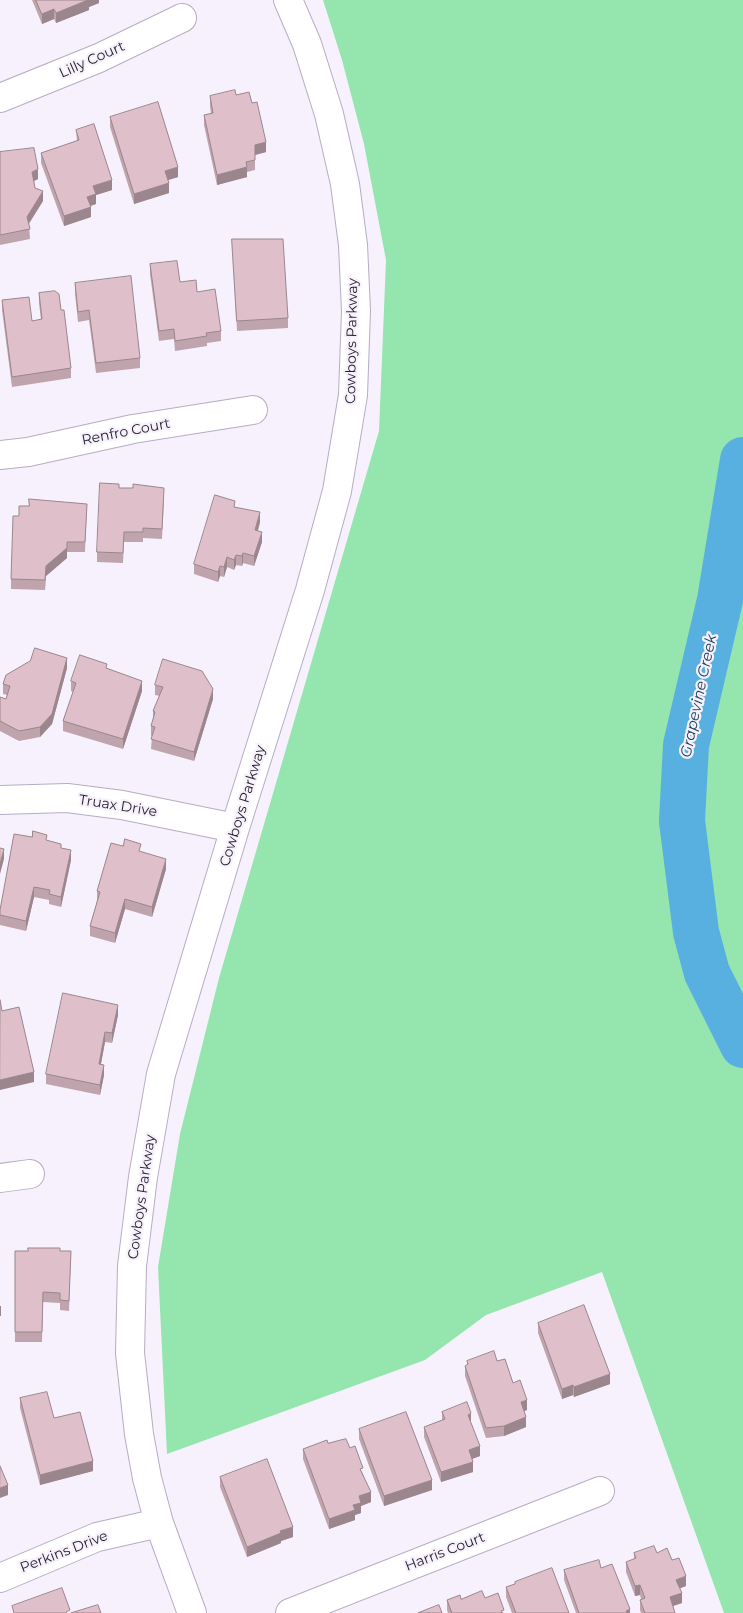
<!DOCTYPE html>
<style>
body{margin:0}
canvas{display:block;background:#f6f1fc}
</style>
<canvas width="743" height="1613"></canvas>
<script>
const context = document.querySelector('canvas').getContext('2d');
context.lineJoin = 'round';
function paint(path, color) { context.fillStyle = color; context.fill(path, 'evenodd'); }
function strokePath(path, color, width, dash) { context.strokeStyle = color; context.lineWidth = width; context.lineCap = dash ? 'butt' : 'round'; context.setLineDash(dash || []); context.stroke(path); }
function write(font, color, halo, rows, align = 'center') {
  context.font = font + ' Montserrat,sans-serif'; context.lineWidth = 4.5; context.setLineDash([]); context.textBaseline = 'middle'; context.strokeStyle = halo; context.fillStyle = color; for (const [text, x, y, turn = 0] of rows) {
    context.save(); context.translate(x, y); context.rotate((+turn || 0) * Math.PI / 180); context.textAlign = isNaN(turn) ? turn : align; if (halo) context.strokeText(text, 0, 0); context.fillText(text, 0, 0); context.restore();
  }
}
paint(new Path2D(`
 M323 0H743V1613H724L602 1272 486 1315 425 1360 167 1454 158 1267 180 1134 219 978 379 431 386 260 364 144 342 60Z`), '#95e5af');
strokePath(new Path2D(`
 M743 460 720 600 686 745 682 821 696 932 707 973 743 1045`), '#58b0e0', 46);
const minor = new Path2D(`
 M0 98 99 58 182 18
 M0 455 28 452 133 429 253 410
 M0 800 67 798 122 805 235 828
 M0 1178 30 1174
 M0 1578 97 1537 159 1523
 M192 1613 159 1523 147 1478 139 1434 130 1353 132 1266 143 1177 161 1074 235 828 310 590 337 491 353 395 356 311 353 245 345 184 329 114 307 44 288 0
 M290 1613 600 1491`);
strokePath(minor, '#b7acc5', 30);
strokePath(minor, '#fff', 28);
paint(new Path2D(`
 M32 0H99V3L89 7V10L56 23 54 19 42 24Z
 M236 95 252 103 266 152 255 155V170L247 172V177L217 185 204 125V115L211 114 210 106V96Z
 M110 117 178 177 168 180 169 193 134 204 110 127Z
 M76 130 112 190 96 195V204L90 206 91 217 64 226 41 163V153L77 141Z
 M0 152 38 179 34 181 35 188 43 201 29 224 30 239 0 245Z
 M232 239 288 318V328L237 331Z
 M150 264 197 292 221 331V341L207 343V346L175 351 174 339 159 341 150 274Z
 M75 283 140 358V368L96 373 89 320 78 322 75 293Z
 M39 293 61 310 71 368V378L12 387 2 310V300L32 321 41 320 39 303Z
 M119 488 164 498 162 539 143 538V542H124L123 563 97 562V552Z
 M87 504 85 552H67V558L46 576 45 590 11 589V579L19 516Z
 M235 507 260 522 258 531 262 542 254 566 243 563 242 566 236 565 234 570 227 567 224 577 220 576 218 582 194 574V564Z
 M67 668 52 724 40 737 19 741 0 731V697L6 699 7 695 3 694V684Z
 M107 669 142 691 123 749 63 731V721L73 692 71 691V681Z
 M155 685 213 699 194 761 151 749 152 736H151V726L153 719V711L160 696 155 695Z
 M47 841 61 848 71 860 61 907 49 904V900L34 897 26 931 0 925V910Z
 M141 852 166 869 152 917 125 909 115 943 90 936V926L97 901V891Z
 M118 1015 112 1043 105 1042 101 1064 104 1075 100 1095 46 1084V1074Z
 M15 1251H71L69 1311 60 1310V1303L43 1302 42 1342H15Z
 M538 1323 610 1384 574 1397 573 1395 562 1399 538 1333Z
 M467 1361H497L527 1410 524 1411 526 1427 504 1436 486 1438 465 1376V1366L467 1365Z
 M20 1398 54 1418 93 1471 40 1485 20 1408Z
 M442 1412 471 1423 480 1456 472 1459 473 1472 441 1482 424 1437V1427L442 1420Z
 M359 1429 432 1490 384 1506 359 1439Z
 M328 1443 350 1448 363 1474 371 1502 361 1506V1513L355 1515V1520L329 1529 303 1459V1449Z
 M220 1477 293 1537 281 1541V1543L247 1557 220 1487Z
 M634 1553H657L672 1560 686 1586 680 1588 682 1603 673 1606 675 1613H641L640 1610V1600L641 1599 640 1595 635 1596 626 1572V1562L634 1559Z
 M601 1568 630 1613H576L564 1580V1570Z
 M515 1582 569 1613H512L506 1597V1587L515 1584Z
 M485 1598 504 1613H448L447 1610V1600L461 1599Z`), '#bfa4ae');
paint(new Path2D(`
 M88 0H99V3L89 7V10L56 23V13Z
 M54 9V19L42 24V14Z
 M266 142V152L255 155V145Z
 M178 167V177L165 181V171Z
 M247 167V177L217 185V175Z
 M38 169V179L32 182V172Z
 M112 180V190L96 195V204L87 207V197L93 186Z
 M169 183V193L134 204V194Z
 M43 191V201L27 226V217Z
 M91 207V217L64 226V216Z
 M260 512V522L255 540V530Z
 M262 532V542L254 566V556Z
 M67 542V558L46 576 45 590 46 566Z
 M243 553V563L242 566V556Z
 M236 555V565L234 570V560Z
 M227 557V567L224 577V567Z
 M220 566V576L218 582V572Z
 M67 658V668L52 724 40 737V727Z
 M142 681V691L123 749V739Z
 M213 689V699L194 761V752Z
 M4 849V859L0 874V864Z
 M71 850V860L61 907V897Z
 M166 859V869L152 917V907Z
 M34 887V897L26 931V921Z
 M125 899V909L115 943V933Z
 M118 1005V1015L112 1043V1033Z
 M105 1032V1042L99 1074V1064Z
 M104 1065V1075L100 1095V1085Z
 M34 1072V1082L0 1090V1080Z
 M0 1306H1V1316H0Z
 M610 1374V1384L574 1397V1387Z
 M573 1385V1395L562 1399V1389Z
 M527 1400V1410L521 1412V1402Z
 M471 1413V1423L468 1415Z
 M526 1417V1427L504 1436V1426Z
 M480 1446V1456L469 1460V1450Z
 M93 1461V1471L40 1485V1475Z
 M473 1462V1472L441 1482V1472Z
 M432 1480V1490L384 1506V1496Z
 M8 1485V1495L0 1498V1488Z
 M371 1492V1502L361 1506V1513L355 1515V1520L329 1529V1519L353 1505 359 1496Z
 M293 1527V1537L281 1541V1543L247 1557V1547L280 1531Z
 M686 1576V1586L676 1590V1580Z
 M640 1585V1595L635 1596V1586Z
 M682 1593V1603L670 1607V1597Z
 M630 1609V1613H626V1611Z`), '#9b868d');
const building = new Path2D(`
 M36 0H88L56 13 54 9 42 14Z
 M235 90 236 95 249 92 252 103 257 102 266 142 255 145V160L246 162 247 167 217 175 204 115 213 113 210 96Z
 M158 102 178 167 165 171 169 183 134 194 110 117Z
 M94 124 112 180 93 186 96 194 87 197 91 207 64 216 41 153 79 140 76 130Z
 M34 148 38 169 32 172 35 188 43 191 27 217 30 229 0 235V152Z
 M232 239H283L288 318 237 321Z
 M177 261 180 282 196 280 197 292 215 289 221 331 206 333 207 336 175 341 174 329 159 331 150 264Z
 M131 276 140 358 96 363 89 310 78 312 75 283Z
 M55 291 59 294 61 310H64L71 368 12 377 2 300 29 297 32 321 42 319 39 293Z
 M100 483 119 484V488H133V484L164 488 162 529 143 528V532H124L123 553 97 552Z
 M215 495 235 501 234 507 260 512 255 530 262 532 254 556 243 553 242 556 236 555 234 560 227 557 224 567 220 566 218 572 194 564Z
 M29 499 87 504 85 542H67V548L46 566 45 580 11 579 13 516H19V506H29Z
 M35 648 67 658 52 714 40 727 19 731 0 721V697L6 699 10 686 3 684 6 675 30 661Z
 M80 655 107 664 106 668 142 681 123 739 63 721 76 683 71 681Z
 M163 659 202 671 213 689 194 752 151 739 155 727 151 726 155 712 153 711 163 687 155 685Z
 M33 831 47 835 46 840 61 844V848L71 850 61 897 49 894 50 890 34 887 26 921 0 915V910L14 834 32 837Z
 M125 839 141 844 139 851 166 859 152 907 125 899 115 933 90 926 100 892 97 891 111 843 123 846Z
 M0 848 4 849 0 864Z
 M63 993 118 1005 112 1033 105 1032 99 1064 104 1065 100 1085 46 1074Z
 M0 1000 2 1011 19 1007 34 1072 0 1080Z
 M28 1248H60V1251H71L69 1301 60 1300V1293L43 1292 42 1332H15V1251H28Z
 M584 1305 610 1374 574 1387 573 1385 562 1389 538 1323Z
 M494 1351 497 1361 505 1359 513 1383 520 1380 527 1400 521 1402 526 1417 504 1426 486 1428 465 1366 468 1364 467 1361Z
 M47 1392 54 1418 80 1412 93 1461 40 1475 20 1398Z
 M467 1402 471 1413 468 1415 480 1446 469 1450 473 1462 441 1472 424 1427 445 1419 442 1412Z
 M406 1412 432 1480 384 1496 359 1429Z
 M346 1439 350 1448 355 1446 363 1468 360 1469 371 1492 359 1496 361 1503 353 1505 355 1510 329 1519 303 1449 327 1440 328 1443Z
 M267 1459 293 1527 280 1531 281 1533 247 1547 220 1477Z
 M0 1466 8 1485 0 1488Z
 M654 1546 657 1553 667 1548 672 1560 679 1558 686 1576 676 1580 682 1593 670 1597 675 1613H645L640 1600 645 1598 640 1585 635 1586 626 1562 636 1558 634 1553Z
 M599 1560 601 1568 612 1564 630 1609 626 1611 627 1613H579L564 1570Z
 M552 1568 569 1613H516L506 1587 515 1584V1582Z
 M62 1588 70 1610 66 1612V1613H14L12 1606Z
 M482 1591 485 1598 498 1593 504 1610 501 1611 502 1613H452L447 1600 460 1595 461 1599Z
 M98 1605 101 1613H71Z
 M439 1605 442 1613H418Z`);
paint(building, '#debfca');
strokePath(building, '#9b868d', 1);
write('14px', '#211d26', '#f6f1fc', [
 ["Lilly Court",92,60,-24],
 ["Cowboys Parkway",352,341,-89],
 ["Renfro Court",126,432,-11],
 ["Truax Drive",118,806,9],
 ["Cowboys Parkway",243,806,-73],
 ["Cowboys Parkway",142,1197,-82],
 ["Perkins Drive",64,1552,-21],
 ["Harris Court",445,1552,-21]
]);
write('italic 15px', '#193f53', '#f6f1fc', [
 ["Grapevine Creek",699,696,-78]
]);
</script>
